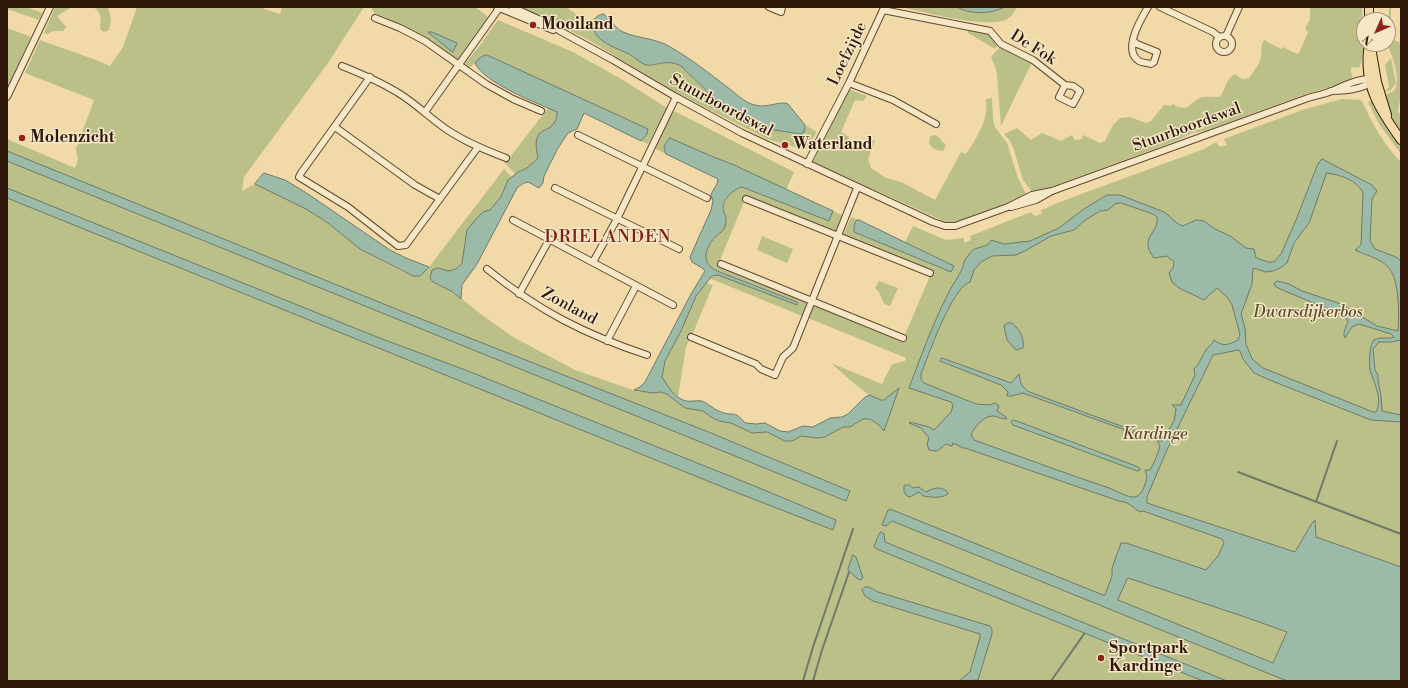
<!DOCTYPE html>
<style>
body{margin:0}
#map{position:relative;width:1408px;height:688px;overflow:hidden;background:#f1daa8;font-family:"Libre Bodoni",serif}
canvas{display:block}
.frame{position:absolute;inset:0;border:8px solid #2f170a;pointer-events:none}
.north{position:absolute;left:1356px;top:12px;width:40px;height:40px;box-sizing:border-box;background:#f6e7c6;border:1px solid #a6947b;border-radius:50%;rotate:225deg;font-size:11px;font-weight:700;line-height:16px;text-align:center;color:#2f170a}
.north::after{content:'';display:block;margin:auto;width:14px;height:18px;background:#8f2418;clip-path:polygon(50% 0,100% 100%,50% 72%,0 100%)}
</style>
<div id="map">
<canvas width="1408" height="688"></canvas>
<div class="frame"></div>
<div class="north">N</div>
</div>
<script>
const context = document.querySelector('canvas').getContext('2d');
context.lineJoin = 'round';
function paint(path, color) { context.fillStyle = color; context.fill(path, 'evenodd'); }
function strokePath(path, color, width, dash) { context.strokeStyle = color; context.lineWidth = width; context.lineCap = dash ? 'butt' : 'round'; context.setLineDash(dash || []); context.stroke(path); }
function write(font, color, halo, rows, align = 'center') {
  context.font = font + ' "Libre Bodoni",serif'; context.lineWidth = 3; context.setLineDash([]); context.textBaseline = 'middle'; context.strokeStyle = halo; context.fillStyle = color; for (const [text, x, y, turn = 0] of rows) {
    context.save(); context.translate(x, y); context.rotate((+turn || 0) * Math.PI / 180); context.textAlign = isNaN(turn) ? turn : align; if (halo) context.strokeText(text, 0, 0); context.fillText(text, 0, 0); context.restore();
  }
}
paint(new Path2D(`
 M7 7H26L42 13 39 20 7 9Z
 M55 7H72L57 16 66 27 63 31H54L47 34 44 33Z
 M93 7H108L111 19 109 30 104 32 100 29C101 19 102 12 93 7Z
 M136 7H259L280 14 282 7H364L328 63 244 177 242 191 255 184 306 208 328 223 360 249 399 270 413 276H420L429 267 504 169 512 177 506 185 501 197 465 239 464 252 462 262 456 269 448 271 438 268 433 282 453 292 482 315 513 337 575 370 636 391 653 393 660 392 667 394 685 408 703 411 711 417 719 421 731 423 752 433 767 432 792 441 801 436 825 437 843 427 855 425 862 419H870L879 424 887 398C885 399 884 401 882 400 870 400 843 373 833 365V364L882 384 892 364 905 361 906 358 808 318 813 305 902 342 932 271 843 235 851 217 859 220 856 221 854 232 945 270 948 263 905 242 913 226 946 240 964 238V243L971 240 970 236 1031 212 1035 216 1043 213 1040 211 1057 203 1204 149 1216 142 1220 147 1227 145 1224 139 1305 109 1342 99 1360 100 1362 101C1372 123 1384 145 1401 162V681H7V139L75 168 78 160 76 149 94 100 25 73 40 40 96 60 110 66 123 47 136 10ZM608 393 706 431 849 491 847 498Z
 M371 7H475L487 16 488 19 458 61C432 41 405 24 374 13Z
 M520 7H566L587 22 596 18 594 21 630 55 649 66C661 63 669 61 681 66 699 83 729 118 752 125 767 130 784 131 800 134L805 127V125L817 132 805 150 767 139 682 96 587 39Z
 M900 7H957L966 11 987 12 997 11 1005 7H1017C1015 10 1013 15 1010 17 994 32 922 11 900 7Z
 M1310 7H1362C1363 25 1366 53 1359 68L1352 67 1351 70 1353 80 1306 94 1205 131 1192 133 1176 141 1051 187 1033 193 1023 180 1013 147 1010 141 1004 134 1017 128 1031 140 1042 133 1061 141 1072 135 1075 140 1082 139 1083 135 1100 143 1105 141 1113 125 1120 118 1130 117 1146 123 1151 121 1163 106 1165 105 1171 106 1173 104 1178 107 1186 108C1192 104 1197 98 1204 97 1210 96 1215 98 1221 96 1225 88 1227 78 1235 74 1239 78 1243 80 1249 78 1253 72 1260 64 1261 57 1262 49 1260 48 1264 40L1281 49 1283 47 1297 54 1299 53 1308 32 1305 29 1310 19Z
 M1389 7H1391V39L1401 43V95L1398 111 1401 116V132L1392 118 1383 96 1394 91C1402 80 1392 55 1387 44H1388Z
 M498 20 573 52 623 80 667 108 648 144 641 141 647 134 648 129 487 55C479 57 475 64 468 69L463 66 480 45Z
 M7 28 31 37 7 88Z
 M968 30C983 33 991 30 997 46L995 49 968 33Z
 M1001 46 1032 62 1001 126 997 74 995 66 991 57Z
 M1391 58 1396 83 1391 90 1382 93V92L1387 90 1389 87 1385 65Z
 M848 89 867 96 863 101 855 100 841 132 849 137 848 142 861 148 863 144 870 138 875 141 868 159 871 168 886 178 901 182 935 200 961 152 966 154C977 137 989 120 986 99L992 98 993 119 995 127 1007 143 1018 178 1027 196 962 221 948 223 813 162Z
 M1373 100 1401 146V154L1379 124 1368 102Z
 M548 108 558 112C557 125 550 128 540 134L536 147 538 158 527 168 515 174 502 160 508 162 510 157Z
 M674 111 794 172 786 190 734 165 711 156 663 149 666 154 654 148Z
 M935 135C943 139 941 142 946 145L943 151C936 150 932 149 929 143L930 136Z
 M741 187 829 221 833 211 844 216 836 233 746 197 718 265 720 267 807 303 802 316 709 278 714 275H718L797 304H799L797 302 717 271C695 257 710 242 724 228 723 210 721 194 741 187Z
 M762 236 793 249 787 263 757 250Z
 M879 281 898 288 890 306 884 304 879 292 875 288Z
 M706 283 713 285 693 333 686 347 678 397 669 389 662 377 665 361 681 331 696 296Z`), '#bac088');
const water = new Path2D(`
 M957 7H1005C991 14 971 15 957 7Z
 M603 14C612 19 613 27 623 32 639 39 657 38 672 48 691 59 709 73 727 87 736 93 744 103 755 105 765 108 774 103 785 103L788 104 805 125 804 132 801 134 767 129 751 125 742 121 734 117 718 102 681 66C673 62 667 62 657 64 654 64 651 66 648 65 642 65 635 57 629 54 617 48 592 41 593 24 593 18 598 15 603 14Z
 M428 32H432L457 43 453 52Z
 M487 55 648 129 647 134 641 141 584 113 577 129 568 133 558 148 544 176 543 183 539 188C527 182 529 179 517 188L477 264 462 285 461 299 453 292 433 282 430 278 432 270 438 268 448 271 456 269 462 263 467 230 476 219 483 212 490 210 501 197 508 180 518 172 527 168 538 158C537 152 535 144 537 138 540 127 557 132 557 112 537 103 484 83 475 63L481 57Z
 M670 138 711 156 734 165 833 211 829 221 742 187C731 190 717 205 726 216 726 220 726 226 724 229 722 232 717 235 715 237 704 250 701 263 717 271L797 302 798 304 797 305 718 275 712 276 696 296 681 331 665 361 662 377C668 386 674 398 686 401 691 402 697 400 702 401 708 403 714 410 721 412 733 417 734 409 745 423L756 424 765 423 780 431 788 432 803 426 813 427 830 418 842 417 848 414 864 398 869 395 881 400H884L899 388 884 431 879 425 870 419H863L850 427H843L825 437 817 438 801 436 792 441H785L767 432 752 433 731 423 719 421 711 417 703 411 685 408 667 394 660 392 653 393 634 390 640 387 645 382 691 294 705 271 702 268 692 262 690 257 711 210 713 201 711 196 712 192 717 184 718 179 666 154C662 146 665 144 670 138Z
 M7 151 401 311 706 431 850 491 846 501 7 161Z
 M1322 159 1372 185 1377 191 1372 199 1370 241 1375 249 1396 257 1401 261V342L1399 340 1392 342H1379L1373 349 1375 370 1378 375V380L1381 396 1382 411 1401 415V422L1371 420 1272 381 1254 373 1243 359 1240 351 1238 350 1213 355 1166 452 1147 497V503L1295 552 1312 523 1315 520 1316 537 1401 567V681H1287L892 521 886 526 882 525 888 510 890 509 1103 595H1105L1112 576V568L1121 543H1126L1206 570 1218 556 1224 543 1222 539 1143 511 1140 512C1131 507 1132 503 1119 501L965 448H962L960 446 952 443 953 445 951 446 946 444 937 451 929 450 927 444 929 438 921 428 909 423 910 422 929 427 934 430 951 412 952 409 953 405 951 402 909 388C921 356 933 323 949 292 952 285 958 278 961 271 963 268 963 265 964 262 966 258 970 253 973 250 979 246 988 248 991 240L1004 244 1030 241 1059 228 1084 209 1107 195H1120L1164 212C1172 217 1174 223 1183 226L1196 220 1204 221 1215 229 1230 236 1246 248 1254 249 1256 258 1268 262H1274L1281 254 1296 220 1317 166ZM1327 173C1341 175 1357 180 1363 193L1361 245 1355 250C1365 255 1380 258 1388 267 1400 280 1399 315 1398 331L1377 326 1341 304 1302 291 1289 284 1277 281 1274 283 1275 286 1280 289 1345 316 1348 322C1346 327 1342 333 1345 338L1352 327 1359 324 1391 334 1394 337C1388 340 1380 336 1374 340 1369 344 1369 365 1370 370 1374 384 1383 398 1376 412H1373L1263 368 1252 359 1246 344 1245 328 1241 314 1252 284 1253 268 1266 272 1273 271 1280 268 1287 263 1294 243 1309 223ZM1121 203 1153 214 1157 217C1159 234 1138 237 1154 258L1167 256 1174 262 1173 268 1169 273 1172 282 1179 288 1204 300 1217 288 1228 298 1232 305 1240 334 1238 340C1229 345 1222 347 1214 340 1212 345 1208 346 1206 350 1201 357 1200 364 1194 369L1195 375 1181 405H1172L1176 409 1174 421 1162 441H1157L1160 446C1158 454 1154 463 1150 470H1145L1147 477C1145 484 1143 495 1135 497 1129 498 1116 491 1109 488 1064 473 1019 456 974 440L971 434C975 427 984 415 994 416 998 417 1002 419 1007 419L1006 417 997 411 999 406 995 403 989 405 976 404 924 383 921 379V374C928 356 952 287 970 282L974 270 981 262 992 256 1016 255 1023 252 1051 236 1074 230 1084 221 1100 211 1108 210 1115 204ZM1128 578 1248 618 1287 632 1273 663 1118 600Z
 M264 173 285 180 305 192 390 250 406 258 429 267 420 276H413L360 249 328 223 306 209 255 184Z
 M7 188 377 337 468 371 752 485 836 520 833 530 725 488 7 198Z
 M859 220 954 266 951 272 854 232V226L856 221Z
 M1008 323H1012C1019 329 1025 338 1023 348L1016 350 1007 340 1004 326Z
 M942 358 1011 383 1019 374 1021 384 1027 391 1137 432 1138 433 1136 434 1023 393 1011 396H1007L1008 392 1001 385 940 361Z
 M1013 420 1022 423 1133 465 1140 468V470L1137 471 1129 468 1013 425 1011 422Z
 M909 485 913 488 919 487 926 492C934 488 939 486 947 491L948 494C941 499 931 497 923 496L919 492 910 497 907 496 904 492V486Z
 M881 532 884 534 885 542 1227 681H1203L879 550 874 547 878 536Z
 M853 555 856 557 863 578 861 580 858 579 848 570Z
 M865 587H869L878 592 990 626 992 630V634L978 680 959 681 970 672 980 637V634L873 601 865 596 862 590Z`);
paint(water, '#9bbba8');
strokePath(water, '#707969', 1);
strokePath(new Path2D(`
 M1238 472 1401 534
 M1316 502 1337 441
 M803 681 813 647 853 529
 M813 681 822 650 849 572
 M1051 681 1084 634`), '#707969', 2);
const minor = new Path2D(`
 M497 7 553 30
 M512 7 553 26 560 31 613 60 676 97 742 133 933 222 945 226H955L1008 207 1032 195 1052 191 1308 98C1315 96 1324 94 1332 91 1345 85 1361 77 1376 79 1365 89 1346 91 1331 91
 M769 7 781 12 782 7
 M1160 7 1213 32 1219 37
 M375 18 400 28 425 41 486 84 513 99 541 111
 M1226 36 1239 7
 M1216 44a8 8 0 1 1 16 0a8 8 0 1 1-16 0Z
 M1133 41 1137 44 1157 52 1154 62 1151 64C1148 63 1142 63 1139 61 1122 50 1141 19 1148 7
 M342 66C362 74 381 82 400 94 416 104 430 118 446 129 465 142 485 150 506 158
 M370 77 301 173 299 177 348 207 398 246 406 245 478 147
 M849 83 893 100 936 124
 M1065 85 1073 86 1080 91 1073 104 1059 97Z
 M7 97 50 7
 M425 112 500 7
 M335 127 415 185 440 199
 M578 135 707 198
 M807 164 849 83 883 10 990 31 1001 44 1033 60 1065 85
 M555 188 679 249
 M746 199 930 273
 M1011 207 1036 200 1052 191
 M513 220 673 305
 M593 262 617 219 676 97
 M721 264 903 338
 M487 269C539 311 584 334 647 355
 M519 294 549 240
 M691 337 756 364 761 369 775 375 783 357 793 348 857 188
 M607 341 636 286`);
const major = new Path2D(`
 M1369 7V20
 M1369 44C1362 84 1379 109 1401 140
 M1371 47 1377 82 1387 115`);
strokePath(minor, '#604832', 8);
strokePath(major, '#2f170a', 10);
strokePath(minor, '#f6e7c6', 6);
strokePath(major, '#f1daa8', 8);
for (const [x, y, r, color] of [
 [533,25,4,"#8f2418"],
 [22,138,4,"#8f2418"],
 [785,145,4,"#8f2418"],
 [1101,658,4,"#8f2418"]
]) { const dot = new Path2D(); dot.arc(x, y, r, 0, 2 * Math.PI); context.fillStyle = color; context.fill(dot); strokePath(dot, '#f6e7c6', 1.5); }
write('bold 16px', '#2f170a', '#f6e7c6', [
 ["Mooiland",541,25],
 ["Molenzicht",30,138],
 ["Waterland",793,145],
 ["Sportpark",1109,649],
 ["Kardinge",1109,667]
], 'left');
write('16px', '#2f170a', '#f6e7c6', [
 ["De Fok",1033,48,32],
 ["Loefzijde",848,54,-64],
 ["Stuurboordswal",721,106,28],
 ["Stuurboordswal",1187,128,-20],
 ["Zonland",569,307,28]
]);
write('italic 16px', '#594a30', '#f6e7c6', [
 ["Dwarsdijkerbos",1308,313],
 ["Kardinge",1155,435]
]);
context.letterSpacing = '1px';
write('17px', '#7a1f14', '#f6e7c6', [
 ["DRIELANDEN",608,238]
]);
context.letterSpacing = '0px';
</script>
